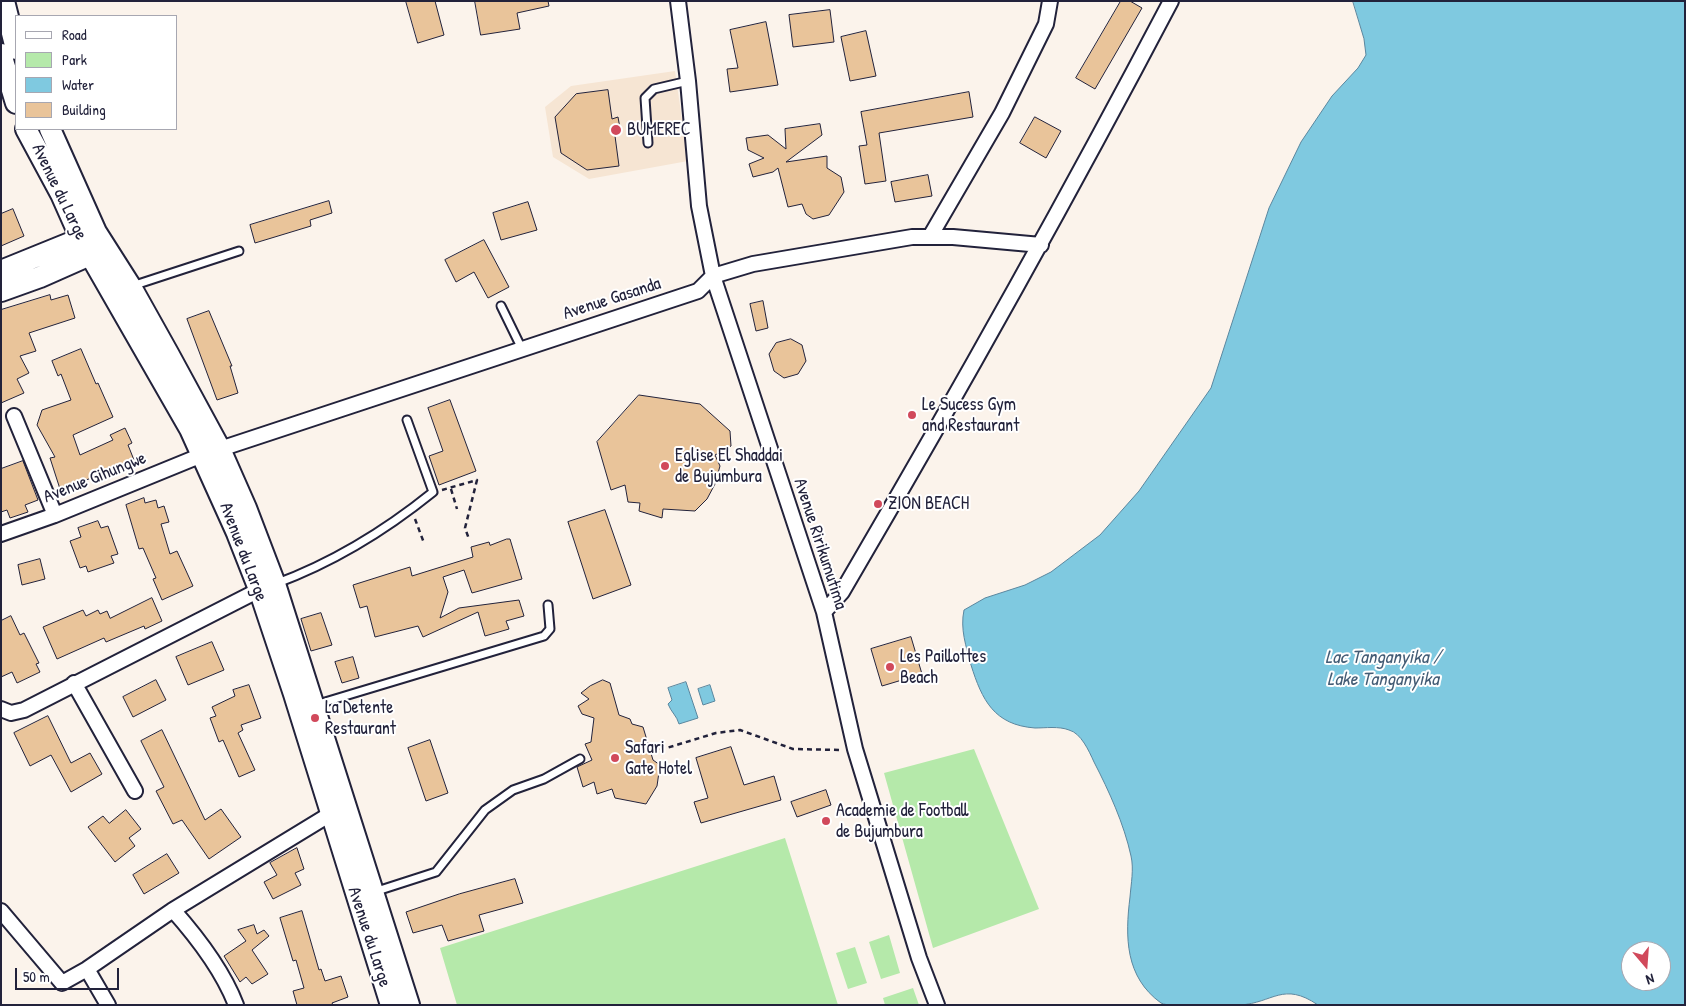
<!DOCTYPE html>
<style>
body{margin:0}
#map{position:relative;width:1686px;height:1006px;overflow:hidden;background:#fbf3eb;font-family:"Patrick Hand",sans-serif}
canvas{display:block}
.frame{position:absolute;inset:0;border:2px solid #22223b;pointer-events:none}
.legend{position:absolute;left:15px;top:15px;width:162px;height:115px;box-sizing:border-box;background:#fff;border:1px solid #a7a7b1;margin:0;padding:6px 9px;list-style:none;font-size:15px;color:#22223b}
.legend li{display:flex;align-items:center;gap:10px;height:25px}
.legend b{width:25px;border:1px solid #a7a7b1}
.north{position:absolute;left:1621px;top:941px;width:50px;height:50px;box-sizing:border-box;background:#fff;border:1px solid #a7a7b1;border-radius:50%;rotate:162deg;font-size:14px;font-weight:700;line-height:20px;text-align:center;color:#22223b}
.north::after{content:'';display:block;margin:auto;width:18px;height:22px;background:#d1495b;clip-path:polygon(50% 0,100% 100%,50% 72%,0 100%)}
.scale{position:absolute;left:15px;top:968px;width:104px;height:22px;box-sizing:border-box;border:2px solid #22223b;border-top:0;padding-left:6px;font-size:15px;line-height:18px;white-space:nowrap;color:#22223b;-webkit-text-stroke:4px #fff;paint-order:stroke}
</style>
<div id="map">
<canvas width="1686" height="1006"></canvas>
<div class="frame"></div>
<ul class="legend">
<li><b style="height:6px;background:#fff"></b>Road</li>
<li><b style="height:14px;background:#b5e9aa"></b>Park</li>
<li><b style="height:14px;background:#7fc9e0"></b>Water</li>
<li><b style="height:14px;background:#e9c49a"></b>Building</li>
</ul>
<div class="north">N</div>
<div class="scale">50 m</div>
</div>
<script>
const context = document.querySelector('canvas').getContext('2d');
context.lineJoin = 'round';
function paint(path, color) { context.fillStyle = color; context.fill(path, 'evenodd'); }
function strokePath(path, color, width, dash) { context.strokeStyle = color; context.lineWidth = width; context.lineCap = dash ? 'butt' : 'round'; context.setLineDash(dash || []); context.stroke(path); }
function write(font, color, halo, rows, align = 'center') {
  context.font = font + ' "Patrick Hand",sans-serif'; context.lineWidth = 4; context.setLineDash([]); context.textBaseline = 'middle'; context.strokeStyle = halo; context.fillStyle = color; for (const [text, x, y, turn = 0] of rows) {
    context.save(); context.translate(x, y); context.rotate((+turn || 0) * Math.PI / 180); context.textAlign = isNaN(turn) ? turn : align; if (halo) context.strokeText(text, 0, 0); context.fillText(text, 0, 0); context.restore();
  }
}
paint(new Path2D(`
 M675 71 688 161 589 179 553 157 545 107 571 86Z`), '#f6e5d3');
paint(new Path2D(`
 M974 749 1039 909 933 948 884 773Z
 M785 838 838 1005H457L440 948Z
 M889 935 900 973 881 979 869 942Z
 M855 947 867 983 848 989 836 953Z
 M913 988 919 1005H885L883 998Z`), '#b5e9aa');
const water = new Path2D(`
 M1353 1H1685V1005H1318C1283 981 1273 1003 1240 1005 1222 1006 1204 1005 1187 1005 1179 1005 1167 1006 1161 1003 1125 977 1125 937 1130 897 1131 884 1134 869 1131 856 1124 824 1109 791 1094 762 1089 751 1081 733 1069 730 1059 726 1045 728 1035 728 994 725 982 700 971 665 966 646 960 629 964 610L985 598 1025 585 1051 572 1100 535 1139 491 1211 388 1269 208 1301 142 1332 96 1358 68 1366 55 1364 39ZM1631 951H1661V981H1631Z
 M686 682 698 718 679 724C677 716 671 712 668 704L672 700 668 688Z
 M710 685 715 701 703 705 698 689Z`);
paint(water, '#7fc9e0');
strokePath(water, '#5a869e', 1);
const building = new Path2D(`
 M406 1H435L444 35 418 43Z
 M475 1H548L549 6 517 13 520 29 481 35Z
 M1121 1H1130L1142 8 1095 89 1076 78Z
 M830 10 834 42 793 47 789 15Z
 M766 22 778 85 730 92 727 69 738 68 730 30Z
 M866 31 876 76 850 81 841 37Z
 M608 90 612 119 618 117 621 134 615 136 619 166 587 170 561 153 555 117 576 94Z
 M969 92 973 117 879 133 886 181 865 184 859 146 867 145 861 112Z
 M1035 117 1061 131 1046 158 1020 143Z
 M820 124 822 135 786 162 827 156V168L841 177 844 192 829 215 813 219 806 214 802 204 788 207 778 168 773 172 753 177 749 164 764 158 748 150 746 138 768 135 786 149 785 129Z
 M928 175 932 196 895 202 891 182Z
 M329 201 332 213 310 220 311 226 255 243 250 225Z
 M528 202 537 230 501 240 493 213Z
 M13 209 24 236 1 246V214Z
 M484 240 509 287 488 298 474 272 456 282 445 260Z
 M50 295 51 300 68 295 75 318 29 333 36 351 20 356 29 373 17 379 24 393 1 403V310Z
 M763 301 768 328 756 331 750 304Z
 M209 311 232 366H230L238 393 217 400 187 319Z
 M791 339 802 345 806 361 798 374 784 378 774 371 769 354 776 343Z
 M81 349 96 384 98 383 113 417 73 435 80 455 113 440 110 435 125 428 132 443 128 445 136 465 108 477 106 473 60 489 50 458 55 457 37 425 42 410 71 400 61 374 58 376 52 361Z
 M639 395 700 404 730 431 731 446 715 455 720 466 715 484 707 499 695 511 663 509 662 518 639 511 640 503 628 502 625 485 611 490 597 442Z
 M450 400 476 471 439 485 429 456 443 451 428 408Z
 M23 461 38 500 25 505 28 512 10 518 7 510 1 512V469Z
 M144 498 145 503 156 500 158 508 164 506 169 522 161 524 170 554 177 551 193 586 162 600 153 579 156 578 143 548 139 549 126 505Z
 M605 510 631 585 593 599 568 522Z
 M98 521 101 528 108 526 118 554 111 556 114 563 88 572 86 566 80 568 70 541 81 537 78 528Z
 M507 539H510L522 579 472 593 464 570 443 577 448 592 440 618 459 608 519 600 524 616 506 621 509 629 485 636 478 612 423 637 418 626 375 637 367 606 360 608 353 585 410 567 412 576 473 557 471 547 489 542 490 545Z
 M40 559 45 579 22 585 18 565Z
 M152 598 162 621 145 629 144 626 106 642 104 638 57 659 43 627 83 610 86 616 98 610 100 614 107 611 110 618Z
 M321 613 332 645 311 651 301 619Z
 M11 616 20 635 24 633 39 663 36 664 40 672 17 683 12 672 1 677V621Z
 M911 637 922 674 882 686 871 649Z
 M212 642 224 670 188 685 176 657Z
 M353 657 359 678 342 683 335 662Z
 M156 680 166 700 133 717 123 697Z
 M603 680 610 683 619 715 630 719 632 724 643 727 653 760 660 765 657 786 646 804 615 798 612 789 597 794 594 782 583 787 577 767 592 760 585 744 591 742 594 718 582 714 578 706 589 699 581 693 590 686Z
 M249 685 261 718 241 725 243 730 238 733 255 770 239 777 223 740 219 742 210 718 216 716 212 707 235 696 233 690Z
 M48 716 71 763 90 753 102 774 71 792 51 755 30 766 14 733Z
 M162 730 205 820 221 809 241 837 209 859 182 820 173 824 156 791 164 787 141 741Z
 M430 740 448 793 426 801 408 748Z
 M731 747 744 785 774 776 781 800 701 823 694 802 708 798 696 758Z
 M826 790 831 805 797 817 791 802Z
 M126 810 141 829 129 838 135 846 115 862 88 827 103 816 109 823Z
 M297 848 304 869 295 873 301 885 273 899 264 882 277 875 270 863Z
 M167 854 179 873 144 894 133 875Z
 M515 879 523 903 479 915 484 931 448 941 442 925 413 933 406 912 459 894Z
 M302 911 319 970 321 969 325 981 341 976 348 997 332 1003 333 1005H297L293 991 304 988 296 960 293 961 280 918Z
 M254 925 257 934 264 930 269 936 252 950 268 974 252 984 246 977 240 982 224 956 246 941 238 930Z`);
paint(building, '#e9c49a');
strokePath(building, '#22223b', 1);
const lane = new Path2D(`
 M648 143 645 98 654 89 688 81
 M132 286 239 251
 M501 306 522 349
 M275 584C332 563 386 530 433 492L407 420
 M315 705 544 636 550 629 548 605
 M374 892 436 872 485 810 513 790 544 779 580 759`);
const street = new Path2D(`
 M678 1 688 81 699 206 713 276 824 612 855 749 919 958 937 1005
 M931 235 1002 113 1046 24 1050 1
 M14 416 55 515
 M1 534 55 515 202 455 698 291 713 276 753 264 912 237H953L1041 245
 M824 612 842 592C956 397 1066 201 1171 1
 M74 683 135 791
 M1 709 11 713 24 710 267 586
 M1 911 62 983 87 969 173 910
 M87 969 108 1005
 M236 1005C223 971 197 937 173 910L337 810`);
const secondary = new Path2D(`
 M4 1 16 49
 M1 54 16 103
 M26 129 61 194 81 239 190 429 237 533 259 589 294 694 391 1005
 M50 129 96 232 131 287 169 355 220 449 246 508 275 584 409 1005
 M1 271 92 234
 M1 291 40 277 101 250`);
strokePath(lane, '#22223b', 11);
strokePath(street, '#22223b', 18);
strokePath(secondary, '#22223b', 24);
strokePath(new Path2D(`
 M451 489 457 509
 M442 490 477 480 465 528 469 539
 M415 519 424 543
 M660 750 716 733 740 730 793 749 842 750`), '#22223b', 2.5, [5, 4]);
strokePath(lane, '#fff', 7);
strokePath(street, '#fff', 14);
strokePath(secondary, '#fff', 20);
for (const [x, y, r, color] of [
 [616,130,6,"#d1495b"],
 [912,415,5,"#d1495b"],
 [665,466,5,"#d1495b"],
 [878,504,5,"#d1495b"],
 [890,667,5,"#d1495b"],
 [315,718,5,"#d1495b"],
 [615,758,5,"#d1495b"],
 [826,821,5,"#d1495b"]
]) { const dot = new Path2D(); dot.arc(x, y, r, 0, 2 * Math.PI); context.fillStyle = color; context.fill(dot); strokePath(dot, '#fff', 2); }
write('18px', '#22223b', '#fff', [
 ["BUMEREC",627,130],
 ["Le Sucess Gym",922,405],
 ["and Restaurant",922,426],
 ["Eglise El Shaddai",675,456],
 ["de Bujumbura",675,477],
 ["ZION BEACH",888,504],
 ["Les Paillottes",900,657],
 ["Beach",900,678],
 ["La Detente",325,708],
 ["Restaurant",325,729],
 ["Safari",625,748],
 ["Gate Hotel",625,769],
 ["Academie de Football",836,811],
 ["de Bujumbura",836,832]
], 'left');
write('18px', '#22223b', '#fff', [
 ["Avenue du Large",59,192,64],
 ["Avenue Gasanda",612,299,-18],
 ["Avenue Gihungwe",95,478,-22],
 ["Avenue Ririkumutima",820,544,72],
 ["Avenue du Large",243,552,69],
 ["Avenue du Large",369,937,72]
]);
write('italic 19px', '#435c75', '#fff', [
 ["Lac Tanganyika /",1383,658],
 ["Lake Tanganyika",1383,680]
]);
</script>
